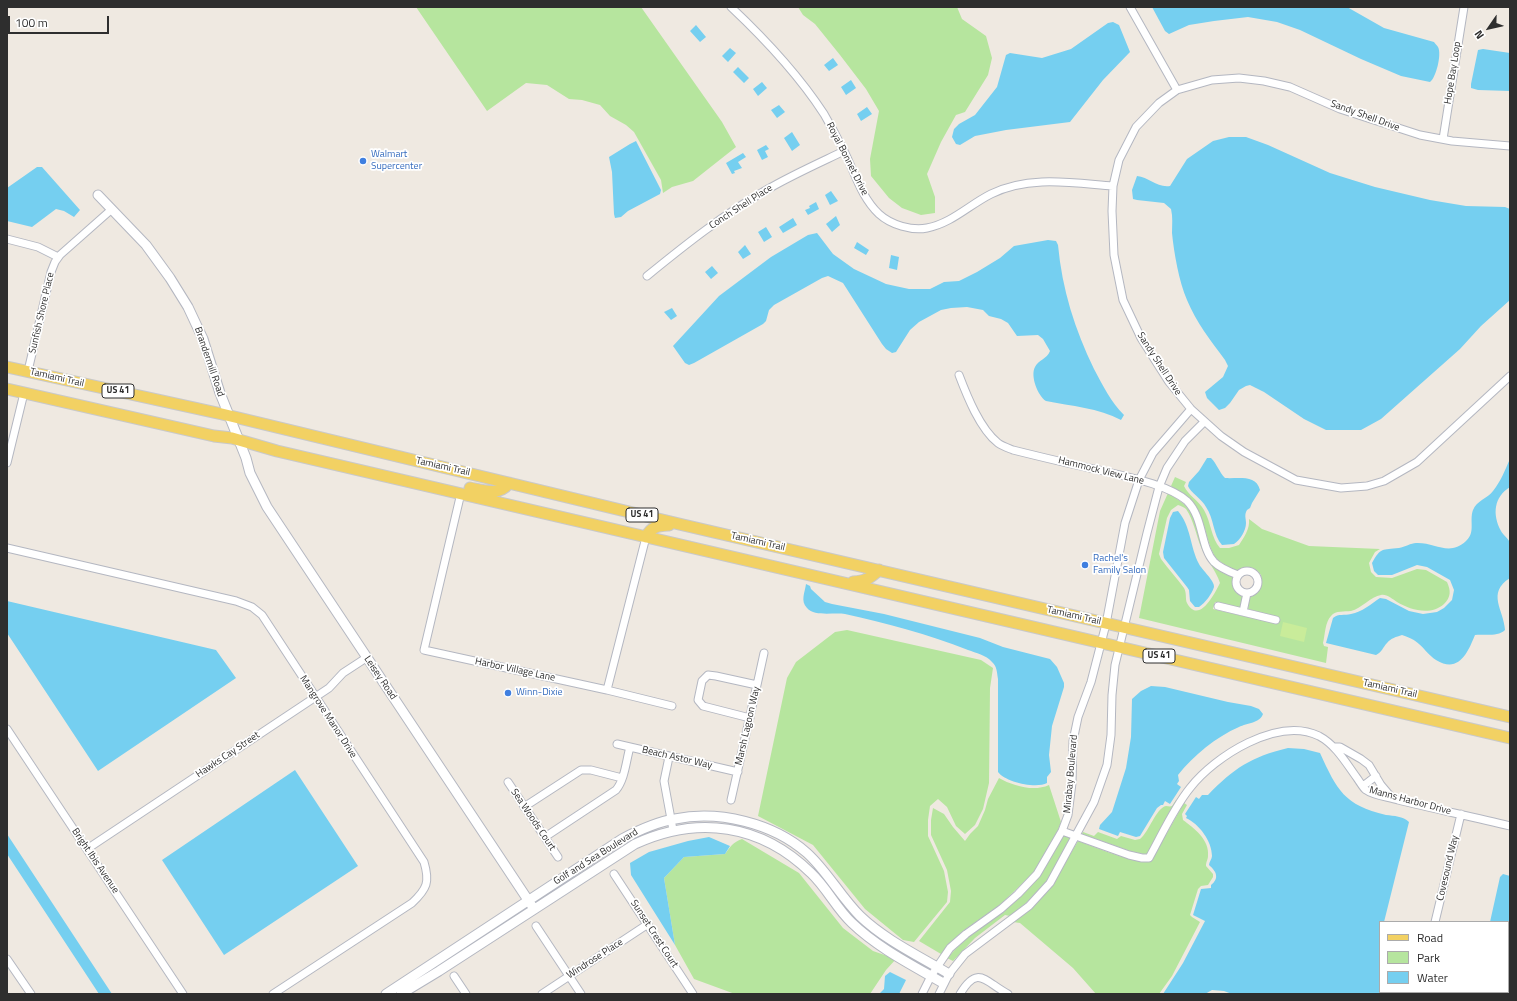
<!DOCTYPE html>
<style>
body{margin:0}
#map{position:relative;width:1517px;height:1001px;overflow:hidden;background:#efe9e1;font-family:"Titillium Web",sans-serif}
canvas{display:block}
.frame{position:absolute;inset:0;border:8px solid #2e2e2e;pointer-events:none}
.legend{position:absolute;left:1379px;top:921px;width:130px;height:72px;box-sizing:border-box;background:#fff;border:1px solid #ababab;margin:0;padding:5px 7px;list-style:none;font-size:12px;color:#2e2e2e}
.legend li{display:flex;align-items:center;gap:8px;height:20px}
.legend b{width:20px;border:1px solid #ababab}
.north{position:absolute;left:1469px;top:8px;width:40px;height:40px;-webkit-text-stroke:3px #fff;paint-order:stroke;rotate:236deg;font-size:11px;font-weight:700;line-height:16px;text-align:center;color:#2e2e2e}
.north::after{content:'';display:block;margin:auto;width:14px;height:18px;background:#2e2e2e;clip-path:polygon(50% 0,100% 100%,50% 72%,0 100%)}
.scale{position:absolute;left:8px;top:16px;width:101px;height:18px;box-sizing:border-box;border:2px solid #2e2e2e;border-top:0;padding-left:5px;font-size:12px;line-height:14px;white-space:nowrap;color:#2e2e2e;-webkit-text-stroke:3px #fff;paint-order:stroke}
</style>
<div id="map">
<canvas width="1517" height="1001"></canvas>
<div class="frame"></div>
<ul class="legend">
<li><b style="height:5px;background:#f2d163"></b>Road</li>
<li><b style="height:11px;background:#b6e59e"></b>Park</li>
<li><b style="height:11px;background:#75cff0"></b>Water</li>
</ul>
<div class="north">N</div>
<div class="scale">100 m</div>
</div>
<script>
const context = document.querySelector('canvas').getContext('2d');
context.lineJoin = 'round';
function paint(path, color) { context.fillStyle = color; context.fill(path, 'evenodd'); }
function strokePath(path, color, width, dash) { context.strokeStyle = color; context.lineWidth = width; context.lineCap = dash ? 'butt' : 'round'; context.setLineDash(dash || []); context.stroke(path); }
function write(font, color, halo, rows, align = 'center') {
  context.font = font + ' "Titillium Web",sans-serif'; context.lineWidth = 3.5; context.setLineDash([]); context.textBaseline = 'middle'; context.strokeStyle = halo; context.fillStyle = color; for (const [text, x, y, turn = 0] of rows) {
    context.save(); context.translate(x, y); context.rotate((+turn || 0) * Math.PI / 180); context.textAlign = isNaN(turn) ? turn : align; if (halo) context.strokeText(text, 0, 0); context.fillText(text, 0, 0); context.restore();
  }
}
paint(new Path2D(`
 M416 7H641L722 122 736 147 693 181 672 187 663 193 661 180 634 132 626 125 610 116 600 105 582 100 569 99 547 85 526 83 487 111Z
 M798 7H957L962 19 986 36 992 58 988 75 965 112 956 115 941 142 927 174 935 197V213L921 215 902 208 889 198 871 176 870 159 879 111 866 89 840 55 815 24 803 15Z
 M1175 477 1186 482 1184 486C1188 495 1199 501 1204 510 1211 522 1211 538 1220 548H1229L1239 545C1244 537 1250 529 1249 519L1262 529 1309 546 1380 549 1375 552 1369 563 1371 572 1376 577 1392 578 1417 569 1426 570 1447 582C1451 591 1451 597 1444 604 1431 616 1410 610 1397 602 1392 599 1387 594 1381 595 1371 596 1361 609 1351 611 1344 612 1336 610 1331 616 1325 622 1325 635 1323 643L1324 646 1328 647 1326 663 1139 618 1160 511 1168 493C1176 498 1184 503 1189 510 1209 539 1192 561 1233 577 1231 586 1234 592 1243 596L1240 608 1215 602 1213 609 1278 624 1280 618 1248 609 1250 596C1261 593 1263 585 1261 575 1255 566 1246 565 1237 571 1231 568 1224 565 1218 560 1207 550 1206 520 1195 505 1189 497 1180 492 1171 486ZM1178 505C1181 506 1184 507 1186 509 1194 521 1196 535 1201 547 1206 560 1216 570 1220 583 1215 593 1199 625 1187 603 1185 599 1187 593 1184 588 1177 578 1168 569 1161 559L1159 554 1167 518 1171 510Z
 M847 630 981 660 993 668 990 688 989 783 983 809 975 825 965 834 956 826 947 807 938 799 930 806 928 820V836L944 871 948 892 947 902 914 942 903 940 865 909 813 845 758 816 787 678 796 662 835 632Z
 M999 778C1013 786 1034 792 1049 785L1061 822 1058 830 1034 872 999 906 963 931 941 954 919 941 950 902 951 891 947 870 931 835V820L933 808 944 814 953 827 965 841 970 834 978 826 985 810 988 799Z
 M1176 800H1177L1147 855 1130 851 1082 834 1083 832 1094 836 1098 832 1117 839 1121 836 1135 840 1140 839C1149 832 1156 808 1166 806 1168 806 1170 807 1172 806Z
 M1184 803 1187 805 1182 814 1183 820C1194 828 1210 840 1208 856 1208 860 1206 861 1206 866L1213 874V877L1208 885 1201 886 1198 889 1190 915 1192 917 1200 922 1172 976 1159 994H1096L1073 968 1020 923 1013 922 1052 885 1078 841C1093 846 1140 867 1152 859Z
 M1063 835 1072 838 1047 881 1026 903 1010 916 1005 915 975 938 953 961 947 958 968 936 1003 912 1021 896 1040 876Z
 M742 839 799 873 843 928 873 951 896 959 886 970 870 994H735L694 979 675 945 664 878 684 857 725 854C730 847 733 842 742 839Z`), '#b6e59e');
paint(new Path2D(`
 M1283 622 1307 628 1304 642 1280 636Z`), '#c9ec9a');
paint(new Path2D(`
 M1152 7H1347L1384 28 1434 42C1435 44 1437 45 1438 47 1442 54 1436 78 1430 82L1401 76 1361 59 1300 30 1277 22 1248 17 1214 21 1189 25 1169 34 1165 31Z
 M1113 22 1119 25 1130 52 1103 80 1070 122 1006 130 975 136 960 145 956 144 952 137 954 129 959 124 975 115 997 87 1006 55 1010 53 1042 58 1071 49 1108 23Z
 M696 25 706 37 700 42 690 31Z
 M730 48 736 53 728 62 722 56Z
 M1483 49 1510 53V91L1478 90 1471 88V84L1478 50Z
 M833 58 838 65 829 71 824 65Z
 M738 67 749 78 744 83 733 72Z
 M851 80 856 88 846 95 841 87Z
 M762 82 767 88 758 96 753 89Z
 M779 105 785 112 777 118 771 110Z
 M867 107 872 114 861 121 857 114Z
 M792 132 800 145 792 151 784 138Z
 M1229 137H1246L1268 145 1330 173 1375 187 1430 200 1466 206 1505 207 1510 209V300L1481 326 1460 349 1381 419 1361 430H1326L1304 419 1264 392 1250 385 1246 386 1239 390 1230 403 1225 408 1219 410 1207 398 1205 392 1223 377 1228 366 1225 360C1211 341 1196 322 1187 300 1179 282 1174 253 1172 233 1172 225 1173 217 1171 209L1164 203 1137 200 1133 199 1132 190 1137 176C1149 177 1157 188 1170 186L1187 159 1213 141Z
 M636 141 661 190 660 194 628 211 621 217 615 218 614 214 612 172 609 157 630 144Z
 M766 145 769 149 765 151 768 157 762 160 757 150Z
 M743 153 746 157 738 162 742 168 734 171 735 173 732 174 726 163Z
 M37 167H42L80 210 74 217 64 211 56 209 32 227 7 221V188Z
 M831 191 838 201 830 205 825 195Z
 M816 202 819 209 808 215 805 210 810 208 809 206Z
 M836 216 840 225 832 232 826 224Z
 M793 218 797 225 783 233 779 227Z
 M766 227 772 237 764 242 758 232Z
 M817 233 833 254 854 269 886 284 909 289H930L944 282 959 281 977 272 1000 258 1014 246 1048 240 1056 241 1058 245C1062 289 1075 330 1094 369 1103 386 1111 402 1124 415L1121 420C1099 408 1071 406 1046 401 1038 396 1030 376 1035 367 1038 360 1047 359 1050 351L1043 339 1038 335 1017 336 1008 323 1001 319 989 316 983 310 967 307 951 308 941 310 919 322 910 330 896 352 892 353 886 349 882 344 843 283 828 276 822 278 774 305 769 310 766 321 763 324 694 363 689 365 685 363 673 346 719 296 771 257 808 235Z
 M857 242 869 250 866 255 854 248Z
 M745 245 751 254 743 259 738 252Z
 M891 255 899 257 897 270 889 268Z
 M712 266 718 273 711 279 705 272Z
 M672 308 677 316 671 320 664 312Z
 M1207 458H1211C1217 464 1219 472 1225 478 1238 479 1256 474 1260 490L1252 503 1250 508 1247 510C1244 515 1246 518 1246 523 1246 531 1240 540 1234 544L1222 545C1213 535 1214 518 1206 507 1202 499 1190 492 1188 486L1189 482 1199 471Z
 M1510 459V487C1494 497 1492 514 1501 531 1503 535 1509 539 1510 543 1512 553 1510 568 1510 578 1486 593 1504 610 1505 630 1498 637 1484 634 1475 635 1468 652 1459 674 1436 660 1422 650 1422 641 1402 635 1396 637 1391 638 1387 643 1383 647 1382 652 1376 655L1326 643 1333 618C1339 613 1344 616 1351 614 1362 612 1371 604 1380 598L1386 599 1409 611 1423 614 1437 612 1444 608 1452 600 1454 590 1450 580 1427 567 1417 565 1392 575H1378L1374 571 1372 563C1381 547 1382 550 1399 548 1405 547 1411 543 1416 543 1435 542 1449 557 1466 541 1476 532 1469 521 1473 510 1476 501 1488 498 1493 491 1501 481 1505 470 1510 459Z
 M1178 511C1191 526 1190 547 1199 564 1202 570 1215 581 1214 587 1212 594 1205 603 1199 607H1195L1190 601 1189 590 1187 587 1164 558 1163 552 1170 518 1173 512Z
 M806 584 810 586 811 589 825 602 832 604 884 614 980 638 1003 647 1050 659 1057 667 1064 683V687L1052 726 1049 755 1051 772 1047 777V783C1036 789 1005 782 998 772V679C997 673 997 666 992 662 986 655 976 653 968 650 928 634 886 623 845 614 834 612 815 617 807 608 800 601 805 592 806 584Z
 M7 601 216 650 236 678 98 771 7 633Z
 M1151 686 1165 687 1228 702 1251 706 1259 709 1263 714C1260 723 1247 723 1239 727 1216 737 1194 755 1178 775L1179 781 1177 784 1181 787 1170 804 1165 801 1163 805H1161L1157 808 1140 836 1136 837 1120 832 1118 836 1099 829 1100 825 1112 812 1126 768 1131 737 1132 699 1141 691Z
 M1288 748 1304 749 1320 753C1337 790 1344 805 1386 815 1394 816 1403 816 1409 822L1384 922H1380V992H1411L1413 994H1232L1224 991 1212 990 1205 994H1163L1183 963 1205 921 1193 915 1201 889 1211 888V885C1220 878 1216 871 1209 865 1209 862 1212 859 1212 856 1212 841 1199 824 1186 818L1187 816 1185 814 1196 797 1199 799 1202 795H1208C1234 768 1251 757 1288 748Z
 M295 770 358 866 224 955 162 860Z
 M7 834 112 994H99L7 854Z
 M709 837 730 846 725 854 684 857 664 878 675 945 631 875 630 863 649 852 688 841Z
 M1503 874 1510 876V994H1463L1464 992H1508V922H1490L1500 877Z
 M890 972 906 980 899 994H879L884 989 885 976Z`), '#75cff0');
const minor = new Path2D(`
 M731 7C766 40 798 74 824 114 831 126 838 139 844 151 855 173 861 197 879 214 891 225 912 231 927 228 952 223 969 205 991 194 1029 175 1073 183 1113 186
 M1130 7 1177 90
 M1443 139 1464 7
 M1510 146 1452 141 1420 135 1340 109 1290 87 1264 81 1239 78 1212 80 1177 90 1159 103 1136 127 1119 160 1113 186 1112 211 1114 255 1123 300 1141 338 1169 382 1191 409 1221 436 1244 452 1296 480 1341 488 1367 486 1384 481 1417 462 1510 376
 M7 239 38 247 58 257
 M647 276C685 245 724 214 768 189 792 175 819 163 844 151
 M28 371 51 272 55 262 60 255 112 209
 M959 375C967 396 980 429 998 443 1002 446 1008 448 1013 450 1041 457 1070 464 1099 470 1123 476 1168 484 1187 501 1204 518 1200 547 1214 562 1220 568 1230 572 1238 575
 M7 463 24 393
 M461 493 424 650 607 690 646 537
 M7 548 236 601 252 607 262 615 424 862C430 882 427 889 412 903L273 994
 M1236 582a11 11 0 1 1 22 0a11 11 0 1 1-22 0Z
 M1218 606 1276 620
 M1243 612 1247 593
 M607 690 672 706
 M750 718 703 706 698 700 702 681 708 675 716 676 757 685
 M7 729 183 994
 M617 744 738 772
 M1334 747H1340L1361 759 1369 765 1381 785 1392 798
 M669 757 664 781 673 830
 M508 782 558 857
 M1363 786 1376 776
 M731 800 757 685 764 653
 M524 807 581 770H591L622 778
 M1062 831 1129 855 1142 858H1149C1162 835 1173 809 1190 788 1215 756 1278 716 1319 736 1336 745 1346 763 1357 778 1360 782 1363 788 1366 790 1374 796 1389 797 1398 800 1435 809 1473 817 1510 826
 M545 837 616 790C625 779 626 761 630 747
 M87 849 329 688 343 673 366 658
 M614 874 693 994
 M1435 922 1461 814
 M536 926 581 994
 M7 959 31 994
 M454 976 466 994
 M542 994 648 924
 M922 994 931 976 950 948 966 934 1001 909 1018 894 1037 874 1062 831 1068 815 1072 783 1073 741 1078 717 1091 682 1106 624 1125 523 1139 480 1153 453 1191 409
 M939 994 949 974 965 954 1029 906 1050 883 1094 802 1107 765 1111 735 1112 695 1115 665 1147 533 1159 487 1167 468 1185 441 1204 422
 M960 994C978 964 985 982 1008 994`);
const tertiary = new Path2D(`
 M98 195 146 245 170 278 188 307 203 339 220 393 246 458 250 473 267 507 534 909
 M386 994 622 839C639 830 656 822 675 819 719 810 773 823 807 853 827 871 840 896 860 916 885 940 919 956 949 974
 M401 994 439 971 635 844C698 815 761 824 811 873 827 888 836 908 852 923 878 948 912 965 943 983`);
const primary = new Path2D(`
 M7 367 222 414 679 524 1510 717
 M7 389 214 436 232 438 277 451 1510 738
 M470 488C484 491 499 496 509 483
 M646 537C652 526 657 526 669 525
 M853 582C866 581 869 579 879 570`);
strokePath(minor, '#b4b7c1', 9);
strokePath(tertiary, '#b4b7c1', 11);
strokePath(primary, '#c9c9c9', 13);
strokePath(minor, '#fff', 7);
strokePath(tertiary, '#fff', 9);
strokePath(primary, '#f2d163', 11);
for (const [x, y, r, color] of [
 [363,161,4,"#3f7fe0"],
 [1085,565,4,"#3f7fe0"],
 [508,693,4,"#3f7fe0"]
]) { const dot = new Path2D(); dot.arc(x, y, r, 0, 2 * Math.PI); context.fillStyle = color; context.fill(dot); strokePath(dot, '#fff', 1.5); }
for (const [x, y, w] of [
 [118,391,32],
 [642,515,32],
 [1159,656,32]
]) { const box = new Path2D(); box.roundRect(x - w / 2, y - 7, w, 14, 3); context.fillStyle = '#fff'; context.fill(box); strokePath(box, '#2e2e2e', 1); }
write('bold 9px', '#2e2e2e', null, [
 ["US 41",118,391],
 ["US 41",642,515],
 ["US 41",1159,656]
]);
write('10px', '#2e2e2e', '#fff', [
 ["Hope Bay Loop",1453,73,-81],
 ["Sandy Shell Drive",1365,116,20],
 ["Royal Bonnet Drive",847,159,63],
 ["Conch Shell Place",741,207,-33],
 ["Sunfish Shore Place",42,313,-77],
 ["Brandermill Road",209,362,71],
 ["Sandy Shell Drive",1159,364,57],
 ["Tamiami Trail",57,378,13],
 ["Tamiami Trail",443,467,13],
 ["Hammock View Lane",1101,471,14],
 ["Tamiami Trail",758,542,13],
 ["Tamiami Trail",1074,616,13],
 ["Harbor Village Lane",515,670,12],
 ["Leisey Road",380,678,56],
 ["Tamiami Trail",1390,689,13],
 ["Mangrove Manor Drive",328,717,57],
 ["Marsh Lagoon Way",748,726,-77],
 ["Hawks Cay Street",228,755,-34],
 ["Beach Astor Way",677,758,13],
 ["Mirabay Boulevard",1071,774,-85],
 ["Manns Harbor Drive",1410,801,15],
 ["Sea Woods Court",533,820,56],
 ["Golf and Sea Boulevard",596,857,-32],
 ["Bright Ibis Avenue",95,861,56],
 ["Covesound Way",1448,868,-77],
 ["Sunset Crest Court",654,934,57],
 ["Windrose Place",595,959,-33]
]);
write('10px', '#366cbe', '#fff', [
 ["Walmart",371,155],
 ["Supercenter",371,167],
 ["Rachel's",1093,559],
 ["Family Salon",1093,571],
 ["Winn-Dixie",516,693]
], 'left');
</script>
